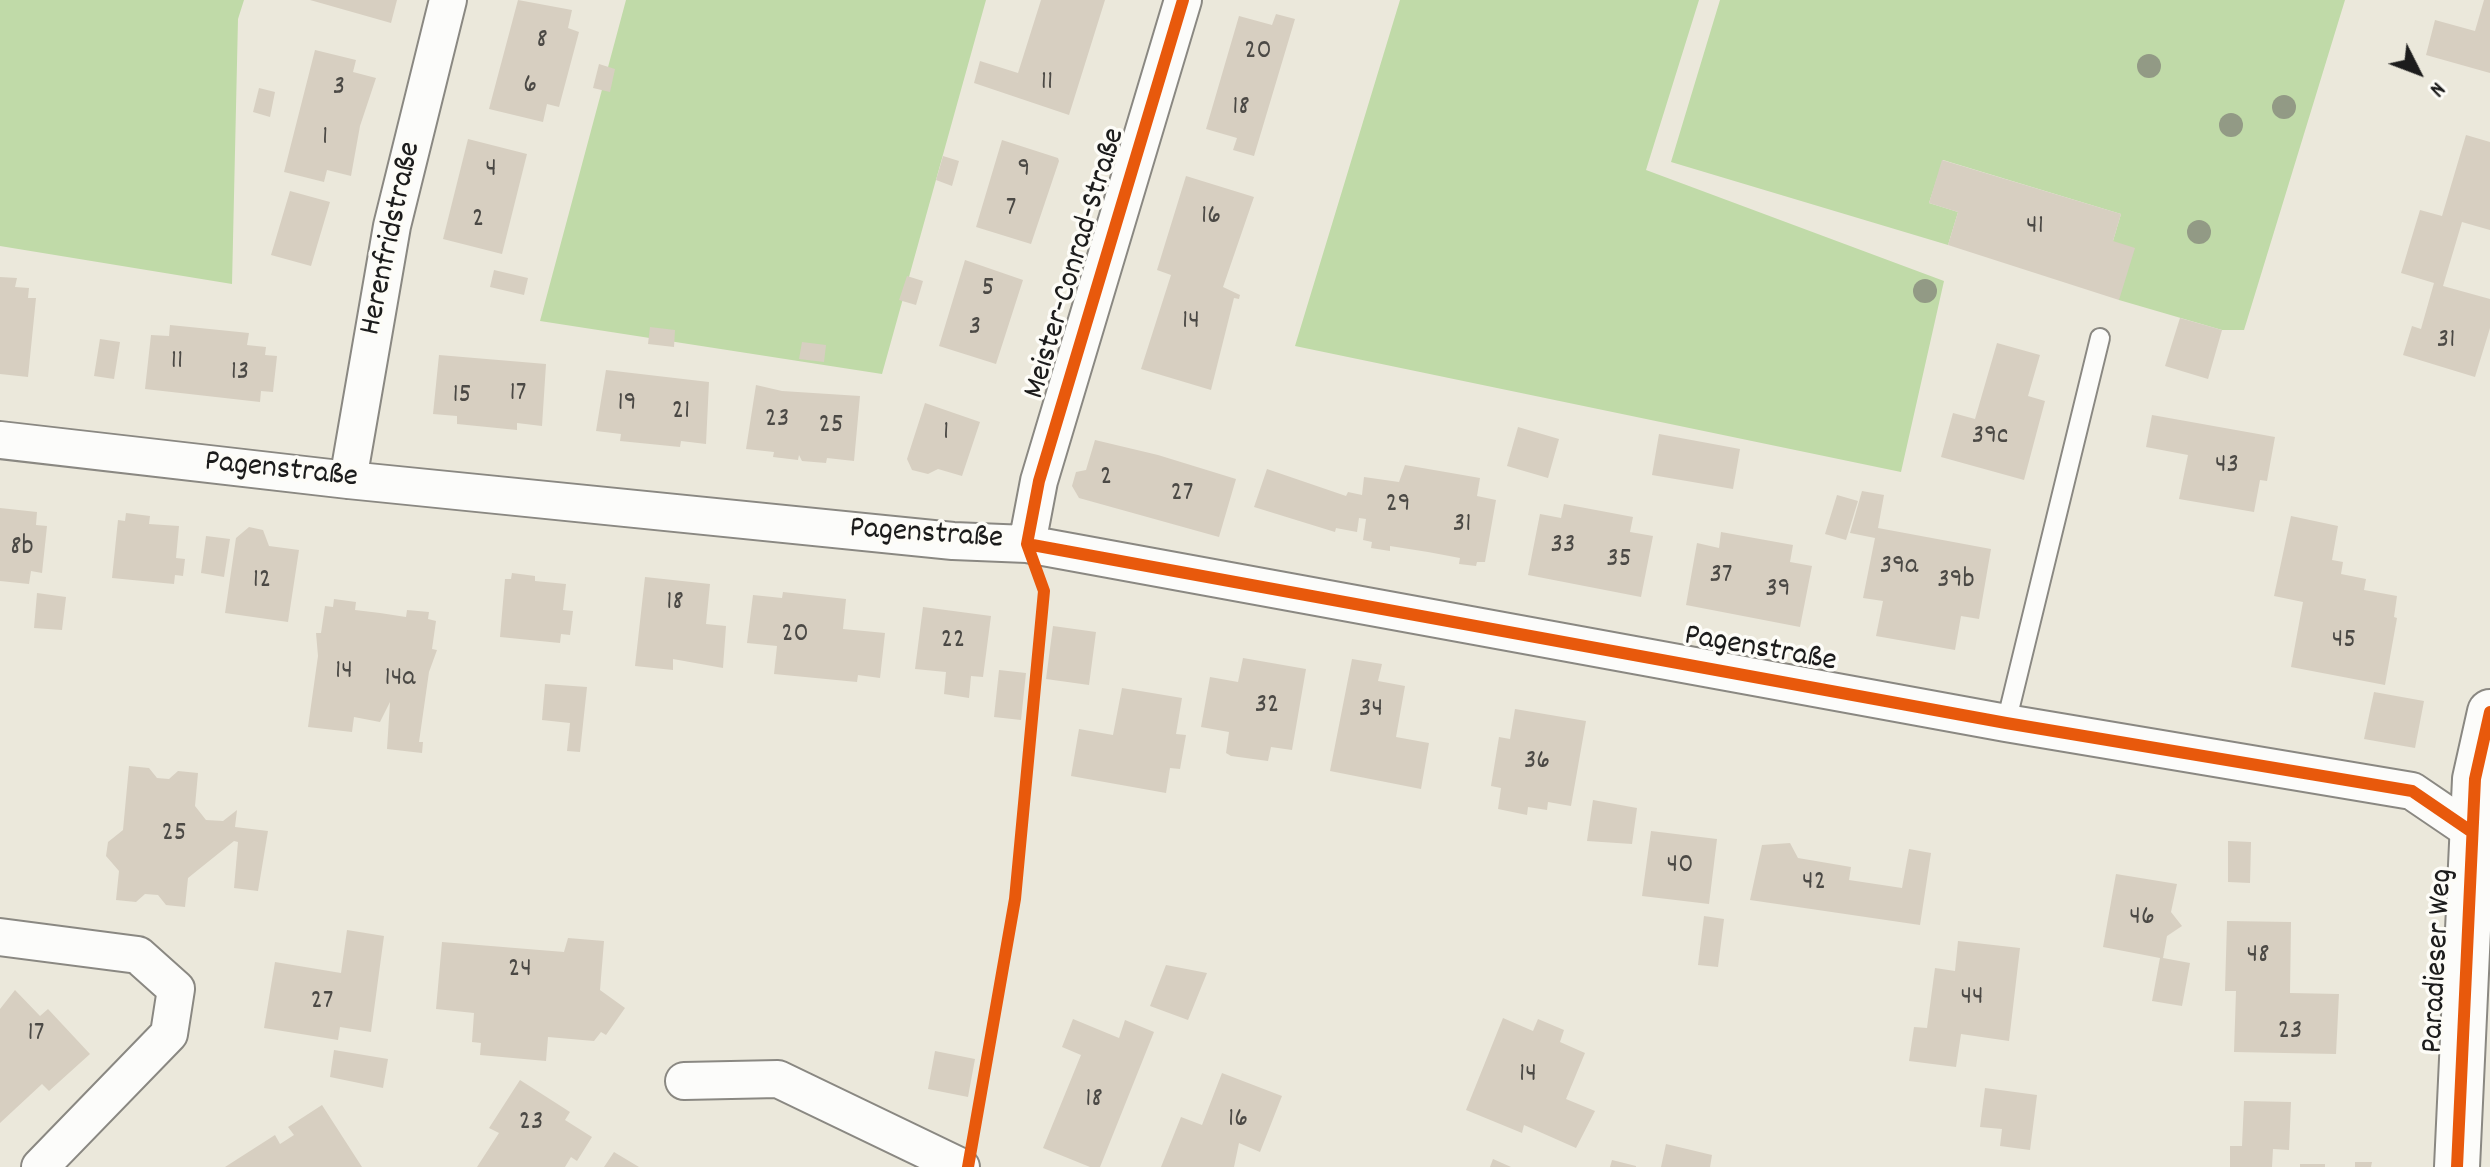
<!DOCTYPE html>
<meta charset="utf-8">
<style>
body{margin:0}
#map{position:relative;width:2490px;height:1167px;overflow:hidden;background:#ebe8db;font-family:Dekko,sans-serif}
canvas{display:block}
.north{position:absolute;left:2378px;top:32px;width:80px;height:80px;-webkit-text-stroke:6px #fdfcf7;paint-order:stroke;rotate:132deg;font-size:22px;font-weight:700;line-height:32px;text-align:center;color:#1c1c1c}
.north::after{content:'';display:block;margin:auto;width:28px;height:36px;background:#1c1c1c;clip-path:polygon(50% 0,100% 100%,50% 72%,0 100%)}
</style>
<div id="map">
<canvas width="2490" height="1167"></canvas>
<div class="north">N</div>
</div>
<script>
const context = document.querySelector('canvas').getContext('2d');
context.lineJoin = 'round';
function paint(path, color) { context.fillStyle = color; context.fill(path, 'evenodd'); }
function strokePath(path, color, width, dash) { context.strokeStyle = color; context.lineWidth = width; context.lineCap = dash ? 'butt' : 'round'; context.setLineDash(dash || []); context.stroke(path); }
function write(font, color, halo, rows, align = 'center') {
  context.font = font + ' Dekko,sans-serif'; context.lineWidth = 7; context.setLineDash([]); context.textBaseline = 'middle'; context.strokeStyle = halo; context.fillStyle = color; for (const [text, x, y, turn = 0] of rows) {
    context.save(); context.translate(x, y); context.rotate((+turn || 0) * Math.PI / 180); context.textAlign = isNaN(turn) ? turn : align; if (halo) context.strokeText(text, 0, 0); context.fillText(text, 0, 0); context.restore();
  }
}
paint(new Path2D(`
 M0 0H244L238 19 232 284 0 246Z
 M626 0H986L882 374 540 321Z
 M1400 0H1699L1646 170 1944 281 1901 472 1295 346Z
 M1720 0H2345L2244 330H2222L2119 300 2113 241 2121 214 1943 160 1929 203 1958 212 1948 245 1671 162Z`), '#c0daa8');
paint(new Path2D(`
 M310 0H397L391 23Z
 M518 0 572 10 568 28 579 32 559 107 547 104 543 122 489 109Z
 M1041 0H1105L1069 115 974 83 980 61 1018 73Z
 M2484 0H2490V73L2426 55 2435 20 2475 31Z
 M1276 14 1295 19 1254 156 1233 150 1237 138 1206 129 1239 16 1272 25Z
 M315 50 356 60 353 72 376 78 360 126 351 176 327 170 324 182 284 172Z
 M599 64 615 69 610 92 593 88Z
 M259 88 275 92 270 117 253 112Z
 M2466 135 2490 142V230L2462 222 2443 286 2490 299V328L2475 377 2403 355 2412 326 2421 329 2434 283 2401 273 2420 210 2442 216Z
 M468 139 527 154 502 254 443 239Z
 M1002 140 1058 158 1059 161 1031 244 976 227Z
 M943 156 959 161 952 186 936 180Z
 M1942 160 2121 214 2113 241 2135 248 2119 300 1948 245 1958 212 1929 203Z
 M1186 176 1254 197 1223 287 1240 295 1239 299 1234 298 1211 390 1141 369 1171 275 1157 270Z
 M290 191 330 202 311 266 271 255Z
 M965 260 1023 280 996 364 939 346Z
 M494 270 528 278 524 295 490 287Z
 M907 276 923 281 916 305 899 300Z
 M0 277 17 278 15 287 29 288 28 298H36L28 377 0 374Z
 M2180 318 2222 330 2208 379 2165 366Z
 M170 325 249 333 247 345 266 347 265 355 277 356 273 392 261 391 260 402 145 389 151 335 169 336Z
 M650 327 675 330 674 347 648 344Z
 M100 339 120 342 114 379 94 376Z
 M802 342 826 345 824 362 799 359Z
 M1997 343 2040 355 2028 396 2045 401 2024 480 1941 457 1953 413 1975 419Z
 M439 355 546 364 542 426 517 423V430L457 424V416L433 414Z
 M606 370 709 382 706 444 681 441 680 447 620 441 621 434 596 431Z
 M756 385 782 391 860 396 854 461 827 458 826 463 802 461 799 455 798 460 773 457 774 452 746 449Z
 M925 403 980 422 962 476 938 469 928 474 912 470 907 459Z
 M2152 415 2275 437 2267 481 2260 480 2254 512 2179 499 2188 455 2146 447Z
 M1518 427 1559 439 1548 478 1507 466Z
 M1659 434 1740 449 1733 489 1652 475Z
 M1095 440 1158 455 1236 479 1219 537 1079 498 1072 486 1076 472 1086 470Z
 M1405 465 1480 478 1477 496 1496 500 1485 562H1477L1476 566 1459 564 1460 558 1428 552 1390 546V551L1371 548 1372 542 1363 540 1366 519 1359 518 1357 532 1336 528 1335 532 1254 507 1267 469 1346 496 1348 492 1362 495 1364 477 1399 482Z
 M1862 491 1884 495 1878 528 1991 549 1979 619 1961 616 1955 650 1876 636 1883 601 1863 598 1875 538 1850 533Z
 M1837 495 1858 501 1846 540 1825 534Z
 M1564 504 1633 517 1630 532 1653 536 1641 597 1528 575 1540 514 1561 518Z
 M0 508 37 512 36 525 47 526 42 573 31 571 29 584 0 581Z
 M126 513 150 516 149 524 179 526 176 558 185 559 183 576 175 575 174 584 112 578 118 520 125 521Z
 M2291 516 2338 526 2332 560 2343 562 2341 574 2366 579 2364 590 2397 596 2394 617 2397 618 2385 685 2291 667 2303 602 2274 596Z
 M249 527 263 530 269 546 299 550 288 622 225 613 236 538Z
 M1721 532 1793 545 1790 562 1812 566 1800 627 1686 605 1697 543 1719 548Z
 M206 536 230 539 224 577 201 573Z
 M512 573 535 576V581L566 584 563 610 573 611 570 635 561 634 560 643 500 637 505 579H511Z
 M645 577 710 584 706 624 726 626 723 668 673 659V670L635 666Z
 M783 592 846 599 843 629 885 633 880 678 858 675 857 682 774 674 777 646 747 643 753 595 782 598Z
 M37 593 66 597 62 630 34 628Z
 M334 599 356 602 355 610 380 613 406 617 407 610 429 612 428 619 436 621 432 649 437 650 429 672 419 742H423L422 753 387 749 390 702 380 722 354 717 352 732 308 727 318 656 316 633H321L325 606 333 607Z
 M923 607 991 616 983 677 971 676 969 698 944 694 946 672 915 669Z
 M1053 626 1096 632 1089 685 1046 679Z
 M1243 658 1306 669 1292 750 1271 747 1268 761 1231 756 1226 753 1229 732 1201 727 1210 677 1238 682Z
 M1352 659 1382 664 1378 681 1405 686 1396 737 1429 743 1421 789 1330 771Z
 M999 670 1026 673 1021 720 994 717Z
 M545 684 587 687 580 752 567 751 570 723 542 720Z
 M1122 688 1182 698 1176 734 1186 735 1180 769 1170 768 1166 793 1071 776 1079 729 1113 735Z
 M2374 692 2424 701 2415 748 2364 739Z
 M1515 709 1586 721 1571 806 1548 802 1547 810 1528 807 1527 815 1498 809 1501 788 1491 786 1499 737 1510 739Z
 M129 766 149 768 157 778 169 779 178 771 198 773 195 806 206 820 223 821 237 810 235 827 268 831 258 891 234 888 238 842 234 841 188 878 185 907 166 905 158 895 145 894 136 902 116 900 119 871 106 856 108 842 123 830Z
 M1593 800 1637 808 1632 844 1587 841Z
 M1651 831 1717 839 1709 904 1642 896Z
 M2228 841 2251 842 2250 883 2228 882Z
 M1790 843 1798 858 1851 867 1849 880 1902 888 1909 849 1931 853 1920 925 1750 900 1762 845Z
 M2116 874 2177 884 2171 912 2182 926 2167 936 2163 958 2190 963 2182 1006 2152 1001 2160 958 2103 947Z
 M1704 916 1724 919 1718 967 1698 965Z
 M2227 921 2291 922 2290 993 2339 994 2336 1054 2234 1052 2236 991H2225Z
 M347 930 384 936 371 1032 340 1027 338 1040 264 1028 275 962 341 973Z
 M568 938 604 941 600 990 625 1008 606 1035 601 1032 594 1041 548 1037 546 1061 480 1055 481 1043 472 1042 474 1013 436 1009 442 942 564 952Z
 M1958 941 2020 948 2009 1041 1961 1034 1956 1067 1909 1061 1914 1027 1927 1028 1935 968 1955 971Z
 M1166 965 1207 973 1188 1020 1150 1006Z
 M15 990 40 1016 48 1009 90 1054 49 1091 42 1084 0 1123V1009Z
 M1503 1018 1533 1031 1538 1019 1564 1030 1560 1042 1585 1053 1566 1099 1595 1111 1576 1148 1524 1125 1522 1133 1466 1110Z
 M1073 1019 1119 1038 1125 1020 1154 1032 1100 1167H1090L1043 1148 1081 1055 1062 1047Z
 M334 1050 388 1059 383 1088 330 1077Z
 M935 1051 975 1059 968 1097 928 1089Z
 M1222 1073 1282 1096 1260 1152 1239 1143 1234 1167H1161L1181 1117 1202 1125Z
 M520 1080 570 1112 565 1120 592 1137 577 1161 571 1157 565 1167H477L499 1133 489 1128Z
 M1985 1088 2037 1095 2030 1150 2000 1146 2002 1129 1980 1127Z
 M2244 1101 2291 1102 2289 1150 2273 1149 2272 1167H2230V1146H2242Z
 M322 1105 362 1167H225L275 1135 280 1144 294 1135 288 1127Z
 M1666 1144 1712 1155 1710 1167H1661Z
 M614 1152 639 1167H604Z
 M1493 1159 1511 1167H1490Z
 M1612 1160 1636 1166V1167H1610Z
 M2355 1162H2372L2371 1167H2355Z
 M2300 1164H2325V1167H2300Z`), '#d7cfc1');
const service = new Path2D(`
 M2006 723 2100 338`);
const minor = new Path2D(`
 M0 440 348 480 953 541 1027 544 2006 723 2412 791 2490 844
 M348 480 392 226 448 0
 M1027 544 1039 481 1183 0
 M0 937 138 955 176 989 169 1034 40 1167
 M684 1081 778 1079 961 1167`);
const tertiary = new Path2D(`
 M2457 1167 2475 779 2490 712`);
strokePath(service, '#8a8882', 22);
strokePath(minor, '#8a8882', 40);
strokePath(tertiary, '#8a8882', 48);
strokePath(service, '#fcfcfa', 18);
strokePath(minor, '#fcfcfa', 36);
strokePath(tertiary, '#fcfcfa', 44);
strokePath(new Path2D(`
 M1027 544 2006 723 2412 791 2472 832
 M968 1167 1015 899 1044 591 1027 544 1039 481 1183 0
 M2457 1167 2475 779 2490 712`), '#e8590c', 12);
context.fillStyle = '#929a85';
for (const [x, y] of [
 [2149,66],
 [2284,107],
 [2231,125],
 [2199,232],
 [1925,291]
]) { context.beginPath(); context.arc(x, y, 12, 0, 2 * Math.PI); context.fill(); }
write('28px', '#4b4945', null, [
 ["8",542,42],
 ["20",1258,53],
 ["11",1047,84],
 ["6",530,87],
 ["3",339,89],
 ["18",1241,109],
 ["1",325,139],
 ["4",491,171],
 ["9",1024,171],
 ["7",1011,210],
 ["16",1211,218],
 ["2",478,221],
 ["41",2035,228],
 ["5",988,290],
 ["14",1191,323],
 ["3",975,329],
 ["31",2446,342],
 ["11",177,363],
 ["13",240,374],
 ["17",518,395],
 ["15",462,397],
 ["19",627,405],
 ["21",681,413],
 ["23",777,421],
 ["25",831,427],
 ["1",946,434],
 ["39c",1990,438],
 ["43",2227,467],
 ["2",1106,479],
 ["27",1182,495],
 ["29",1398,506],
 ["31",1462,526],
 ["33",1563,547],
 ["8b",22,549],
 ["35",1619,561],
 ["39a",1899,568],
 ["37",1721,577],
 ["12",262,582],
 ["39b",1956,582],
 ["39",1778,591],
 ["18",675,604],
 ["20",795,636],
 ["22",953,642],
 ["45",2344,642],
 ["14",344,673],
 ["14a",400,680],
 ["32",1267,707],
 ["34",1371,711],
 ["36",1537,763],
 ["25",174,835],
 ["40",1680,867],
 ["42",1814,884],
 ["46",2142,919],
 ["48",2258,957],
 ["24",520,971],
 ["44",1972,999],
 ["27",322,1003],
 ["23",2290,1033],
 ["17",36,1035],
 ["14",1528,1076],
 ["18",1094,1101],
 ["16",1238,1121],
 ["23",531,1124]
]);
write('32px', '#1c1c1c', '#fdfcf7', [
 ["Herenfridstraße",393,239,-78],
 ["Meister-Conrad-Straße",1077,264,-73],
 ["Pagenstraße",281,472,6],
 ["Pagenstraße",926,536,4],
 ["Pagenstraße",1760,651,10],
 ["Paradieser Weg",2440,961,-87]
]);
</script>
